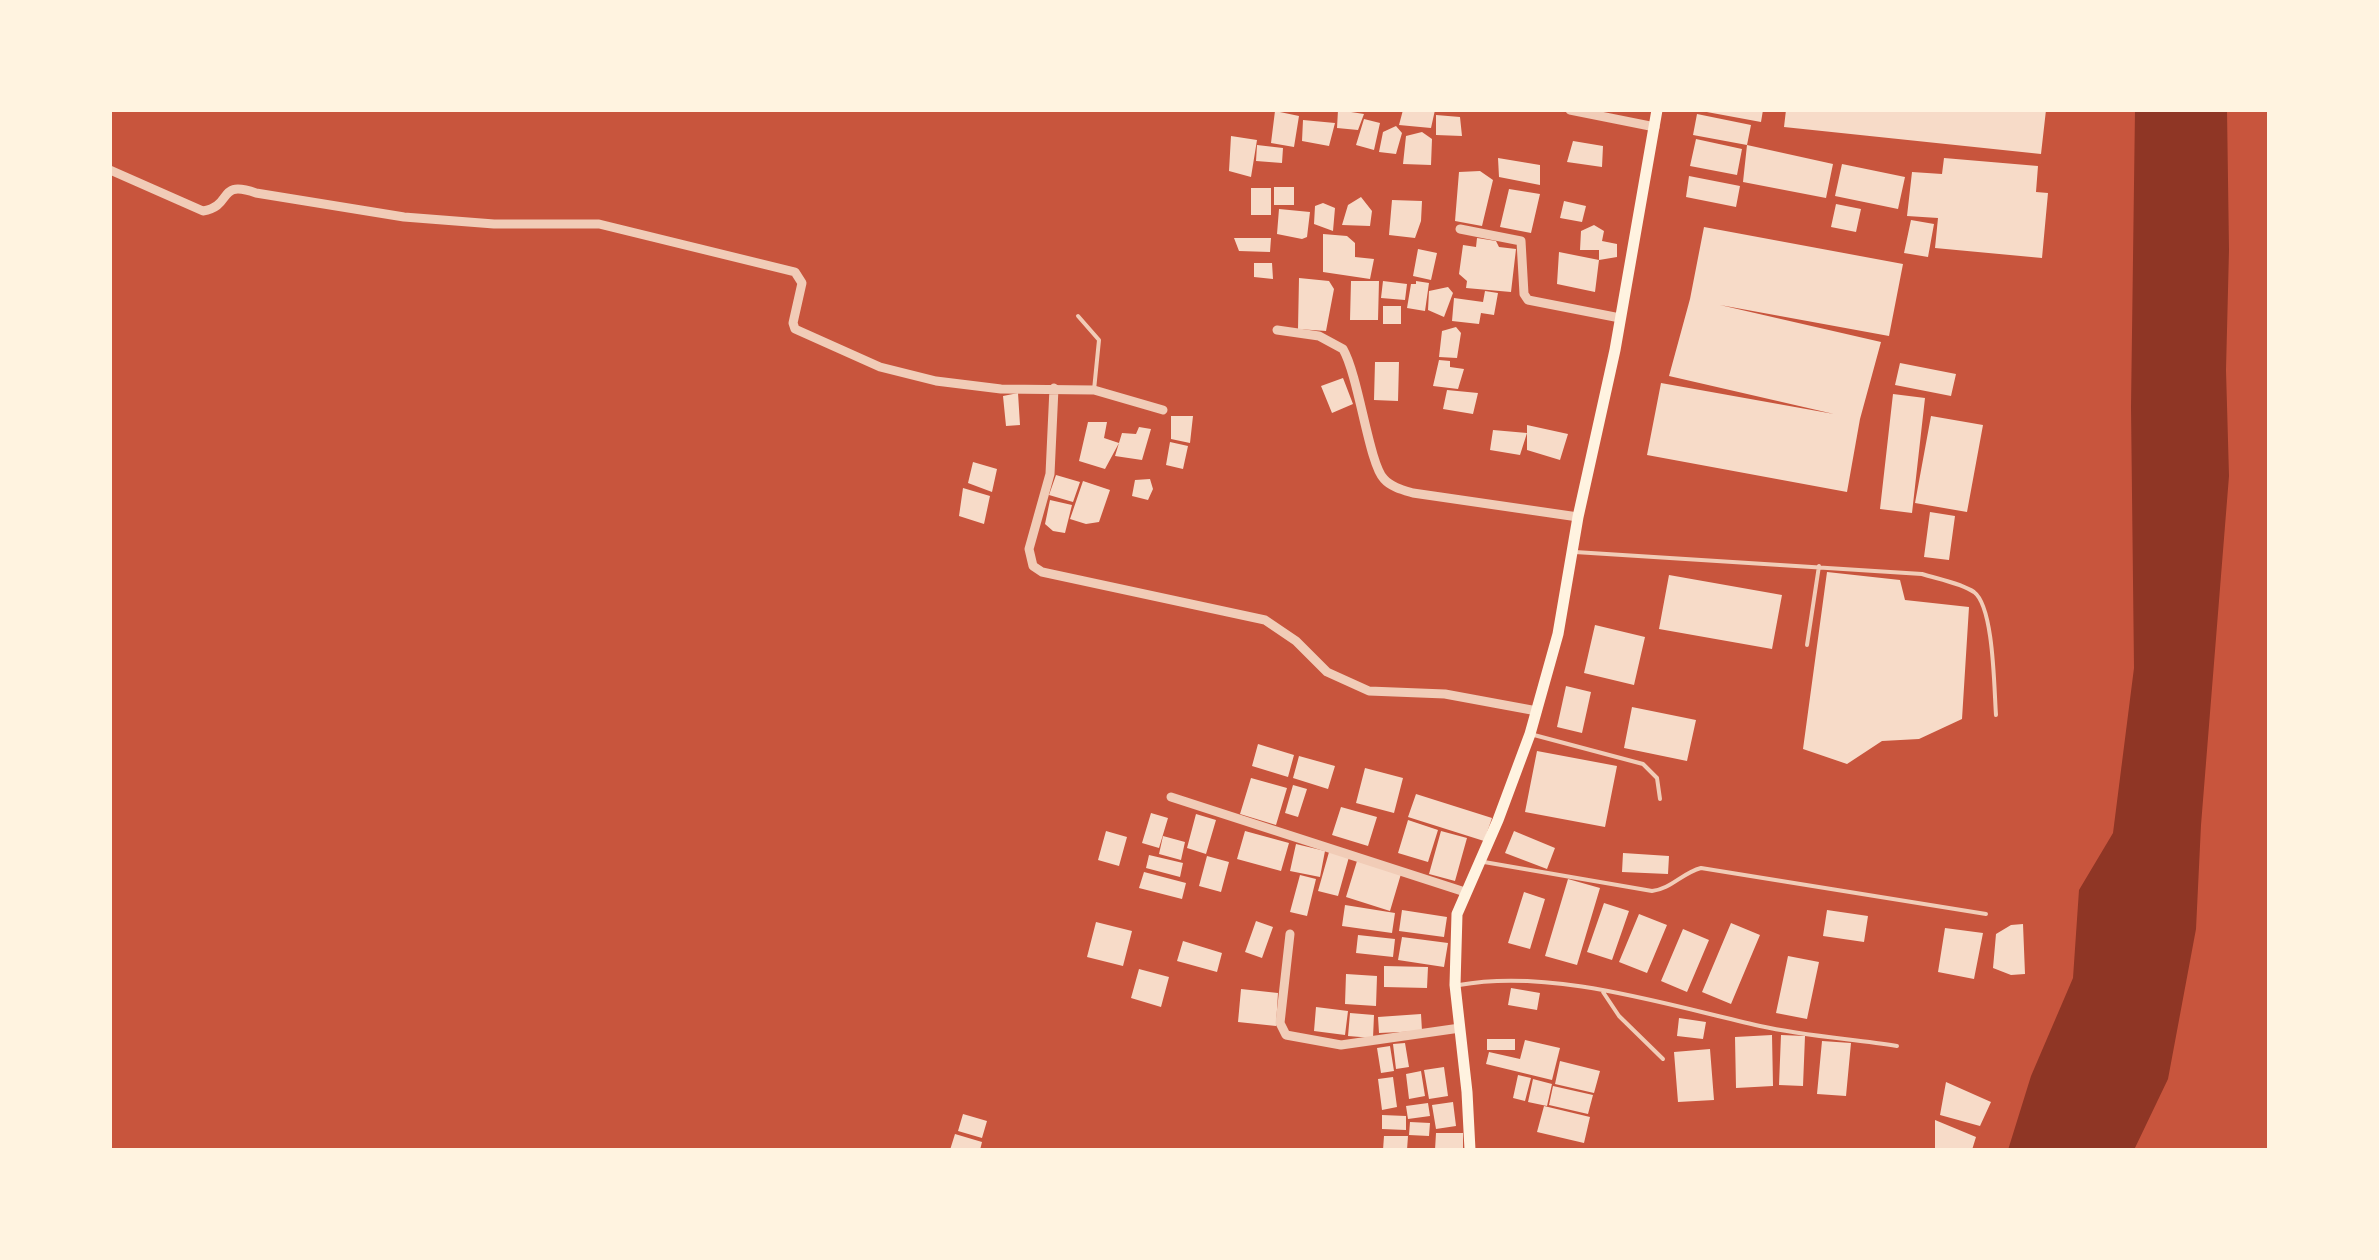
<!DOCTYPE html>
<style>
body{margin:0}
#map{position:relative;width:2379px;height:1260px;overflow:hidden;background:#c8553d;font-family:Inter,sans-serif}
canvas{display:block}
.frame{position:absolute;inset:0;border:112px solid #fff3e0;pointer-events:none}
</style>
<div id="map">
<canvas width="2379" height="1260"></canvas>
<div class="frame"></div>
</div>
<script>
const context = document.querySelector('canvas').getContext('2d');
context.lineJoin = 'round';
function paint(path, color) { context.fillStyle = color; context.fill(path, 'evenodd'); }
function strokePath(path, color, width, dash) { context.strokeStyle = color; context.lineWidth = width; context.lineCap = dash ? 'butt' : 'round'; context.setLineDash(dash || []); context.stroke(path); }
paint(new Path2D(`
 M2135 110H2227L2229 250 2226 370 2229 476 2201 825 2196 929 2168 1079 2134 1150H2008L2031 1076 2073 978 2079 890 2113 833 2134 668 2131 407Z`), '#8f3625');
paint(new Path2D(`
 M1338 110 1364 114 1358 130 1337 128Z
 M1403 110H1435L1431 128 1399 125Z
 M1696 110H1763L1761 122Z
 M1786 110H2046L2041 154 1784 127Z
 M1275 111 1299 116 1294 147 1271 143Z
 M1697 114 1751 125 1747 145 1833 164 1826 198 1743 182 1747 145 1693 135Z
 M1436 115 1460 117 1462 136 1436 135Z
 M1364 119 1380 123 1374 150 1356 145Z
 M1303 120 1335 123 1329 146 1302 141Z
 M1396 126 1402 133 1396 154 1379 152 1383 132Z
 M1422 132 1432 139 1431 165 1403 164 1406 136Z
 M1231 136 1257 140 1251 177 1229 171Z
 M1696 139 1742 149 1737 175 1690 166Z
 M1573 141 1603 146 1602 167 1567 162Z
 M1257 145 1283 148 1282 163 1256 161Z
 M1498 158 1540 165V185L1499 177Z
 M1944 158 2038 166 2036 192 2048 193 2042 258 1935 248 1938 218 1907 216 1911 181 1912 172 1942 174Z
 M1842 164 1905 177 1898 209 1835 196Z
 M1480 171 1493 180 1482 226 1455 221 1459 172Z
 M1689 176 1740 186 1736 207 1686 197Z
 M1274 187H1294V205H1274Z
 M1251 188H1271V215H1251Z
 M1509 189 1540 194 1531 233 1500 227Z
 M1361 197 1372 211 1370 226 1342 225 1348 205Z
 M1392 200 1422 201 1421 221 1415 238 1389 235Z
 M1564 201 1586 206 1582 222 1560 218Z
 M1323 203 1335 208 1333 231 1314 224 1315 206Z
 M1836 204 1861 209 1856 232 1831 227Z
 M1279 209 1310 212 1307 237 1302 239 1277 234Z
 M1911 220 1934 224 1928 257 1904 253Z
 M1594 225 1604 231 1602 241 1617 244V257L1599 260V250H1580L1581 231Z
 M1704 227 1903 264 1889 336 1720 305 1881 342 1860 419 1847 492 1647 455 1661 383 1834 414 1669 376 1690 299Z
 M1323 234 1347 236 1355 243V257L1374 259 1370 279 1323 272Z
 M1234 238H1271L1270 252 1239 251Z
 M1477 238 1496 241 1499 247 1516 249 1511 292 1466 288 1467 281 1459 274 1463 245 1476 247Z
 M1418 249 1437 253 1431 280 1413 276Z
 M1559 252 1599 260 1595 292 1557 284Z
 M1254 263H1272L1273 279 1254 277Z
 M1299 278 1329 281 1334 289 1326 331 1298 329Z
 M1351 281H1379L1378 320H1350Z
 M1383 281 1407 284 1405 300 1381 298Z
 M1416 281 1429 283 1425 311 1407 308 1411 284H1416Z
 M1448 287 1453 293 1444 317 1428 310 1429 291Z
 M1485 291 1498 293 1494 315 1481 313 1479 324 1452 321 1454 298 1483 302Z
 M1383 306H1401V324H1383Z
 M1456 327 1461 333 1457 358 1439 357 1442 331Z
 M1439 360 1450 361V367L1464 369 1458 389 1433 386Z
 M1375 362H1399L1398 401 1374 400Z
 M1900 363 1956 374 1951 396 1895 385Z
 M1343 378 1353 404 1332 413 1321 386Z
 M1447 390 1478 393 1473 414 1443 409Z
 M1018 393 1020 425 1006 426 1003 396Z
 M1893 394 1925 398 1912 513 1880 509Z
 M1171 416H1193L1190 443 1171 439Z
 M1931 416 1983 425 1967 512 1915 503Z
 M1088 422H1107L1104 438 1119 443 1105 469 1079 461Z
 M1527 425 1568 434 1560 460 1527 450Z
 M1139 427 1151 429 1142 460 1115 456 1122 433 1136 434Z
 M1493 430 1527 433 1520 455 1490 450Z
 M1170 442 1188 446 1183 469 1166 465Z
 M973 462 997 469 992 492 968 483Z
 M1056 475 1080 482 1073 502 1049 495Z
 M1150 479 1153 489 1148 500 1132 496 1135 480Z
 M1083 481 1110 490 1099 522 1086 524 1070 519Z
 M963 488 990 496 984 524 959 516Z
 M1050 500 1072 505 1065 533 1053 531 1045 524Z
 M1930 512 1955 516 1949 560 1924 557Z
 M1827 572 1900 580 1905 600 1969 607 1962 719 1919 739 1882 741 1847 764 1803 749Z
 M1669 575 1782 595 1772 649 1659 629Z
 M1595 625 1645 637 1634 685 1584 673Z
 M1566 686 1591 692 1582 733 1557 727Z
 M1632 707 1696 720 1687 761 1624 748Z
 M1258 744 1294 755 1288 777 1252 766Z
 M1537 751 1617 766 1605 827 1525 812Z
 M1299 756 1335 766 1328 789 1293 778Z
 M1365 768 1403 778 1394 813 1356 803Z
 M1251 778 1287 788 1276 825 1240 814Z
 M1293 785 1307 789 1298 817 1285 813Z
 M1416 794 1492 818 1484 841 1408 817Z
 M1341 807 1377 817 1368 846 1332 835Z
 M1151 813 1168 818 1159 848 1142 843Z
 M1196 814 1216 820 1206 854 1187 848Z
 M1408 820 1438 830 1428 862 1398 853Z
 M1106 831 1127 837 1119 866 1098 860Z
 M1245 831 1289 843 1281 871 1237 859Z
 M1441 831 1467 838 1455 881 1429 874Z
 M1514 831 1555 848 1547 869 1505 853Z
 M1163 836 1185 842 1181 860 1159 854Z
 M1296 844 1325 851 1320 877 1290 871Z
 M1329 852 1349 857 1338 896 1318 891Z
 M1623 853 1669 856 1668 874 1622 872Z
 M1149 855 1183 863 1180 877 1146 868Z
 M1207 856 1229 862 1221 892 1199 886Z
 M1357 861 1401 874 1390 911 1346 897Z
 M1144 872 1186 883 1182 899 1139 888Z
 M1300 875 1316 879 1307 916 1290 912Z
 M1568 879 1600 888 1577 965 1545 956Z
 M1524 892 1545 899 1530 949 1508 943Z
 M1604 903 1629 911 1612 960 1587 952Z
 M1345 905 1395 913 1392 933 1342 926Z
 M1402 910 1447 917 1444 937 1399 931Z
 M1827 910 1868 916 1864 942 1823 936Z
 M1639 914 1667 925 1647 973 1619 962Z
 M1256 921 1273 927 1262 958 1245 952Z
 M1096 922 1132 931 1123 966 1087 957Z
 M1731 923 1760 935 1731 1004 1702 992Z
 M2023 924 2025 974 2011 975 1993 968 1996 934 2011 925Z
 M1945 928 1983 933 1974 979 1938 972Z
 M1683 929 1709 940 1687 992 1661 981Z
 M1358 935 1395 939 1393 957 1356 953Z
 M1402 937 1448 943 1444 967 1398 960Z
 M1183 941 1222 953 1217 972 1177 961Z
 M1788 956 1819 962 1807 1019 1776 1013Z
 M1384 966 1428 967 1427 988 1384 987Z
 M1139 969 1169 977 1161 1007 1131 998Z
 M1346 974 1377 976 1376 1006 1345 1004Z
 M1511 988 1540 993 1537 1010 1508 1005Z
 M1241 989 1278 993 1276 1026 1238 1022Z
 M1316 1007 1348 1011 1345 1035 1314 1031Z
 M1350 1013 1374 1015 1373 1038 1348 1036Z
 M1421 1014 1422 1031 1379 1033 1378 1017Z
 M1679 1018 1706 1022 1703 1039 1677 1036Z
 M1772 1035 1773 1086 1736 1088 1735 1037Z
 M1781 1035 1805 1036 1803 1086 1779 1085Z
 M1487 1039H1515V1050H1487Z
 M1525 1040 1560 1048 1552 1080 1486 1064 1489 1052 1520 1059Z
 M1822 1041 1851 1043 1846 1096 1817 1094Z
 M1405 1043 1409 1067 1396 1069 1393 1044Z
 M1390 1046 1394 1071 1381 1073 1377 1048Z
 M1710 1049 1714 1100 1678 1102 1674 1052Z
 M1560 1061 1600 1071 1594 1093 1555 1084Z
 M1444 1067 1448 1096 1429 1099 1424 1070Z
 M1421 1071 1425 1096 1409 1099 1406 1074Z
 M1518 1075 1531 1078 1525 1101 1513 1098Z
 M1393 1077 1397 1107 1382 1110 1378 1079Z
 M1533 1079 1552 1084 1547 1106 1528 1102Z
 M1946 1082 1991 1102 1980 1126 1940 1115Z
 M1553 1086 1593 1095 1588 1114 1549 1105Z
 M1453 1102 1456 1126 1436 1129 1432 1105Z
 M1428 1103 1430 1116 1408 1119 1406 1106Z
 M1544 1106 1590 1117 1584 1143 1537 1132Z
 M963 1114 987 1121 982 1138 958 1131Z
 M1382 1115 1406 1116V1130L1382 1129Z
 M1935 1120 1976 1137 1972 1150H1935Z
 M1410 1122 1430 1123 1429 1136 1409 1135Z
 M1436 1133H1463V1150H1435Z
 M955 1134 982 1142 980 1150H950Z
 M1384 1136H1408L1407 1150H1383Z`), '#f7dbc8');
strokePath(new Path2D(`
 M1078 316 1099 340 1094 390
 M1575 552 1922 574C1938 579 1961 583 1974 592 1994 607 1994 689 1996 715
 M1807 645 1819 566
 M1534 735 1643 764 1657 778 1660 799
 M1484 862 1652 891C1671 889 1682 873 1701 868L1986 914
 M1459 985C1553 968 1667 1005 1760 1026 1805 1036 1852 1039 1897 1046
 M1603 992 1619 1016 1663 1059`), '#f1ccb7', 4);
strokePath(new Path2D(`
 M1570 110 1655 127
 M110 170 203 211C234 206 216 179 256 193L404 217 494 224H599L795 272 802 283 793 323 795 329 880 367 936 381 1001 389 1094 390 1163 410
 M1460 229 1521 241 1524 294 1528 300 1620 318
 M1277 330 1319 336 1343 349C1359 377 1369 464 1384 479 1391 487 1403 490 1413 493L1578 517
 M1054 388 1050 474 1029 549 1033 566 1042 572 1265 620 1296 641 1327 672 1369 691 1445 694 1537 711
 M1171 797 1465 892
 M1290 934 1280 1023 1286 1035 1341 1045 1460 1028`), '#f1ccb7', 9);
strokePath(new Path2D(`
 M1470 1150 1467 1092 1455 985 1457 914 1498 820 1530 734 1558 634 1578 517 1615 350 1657 110`), '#fff3e0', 11);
</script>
